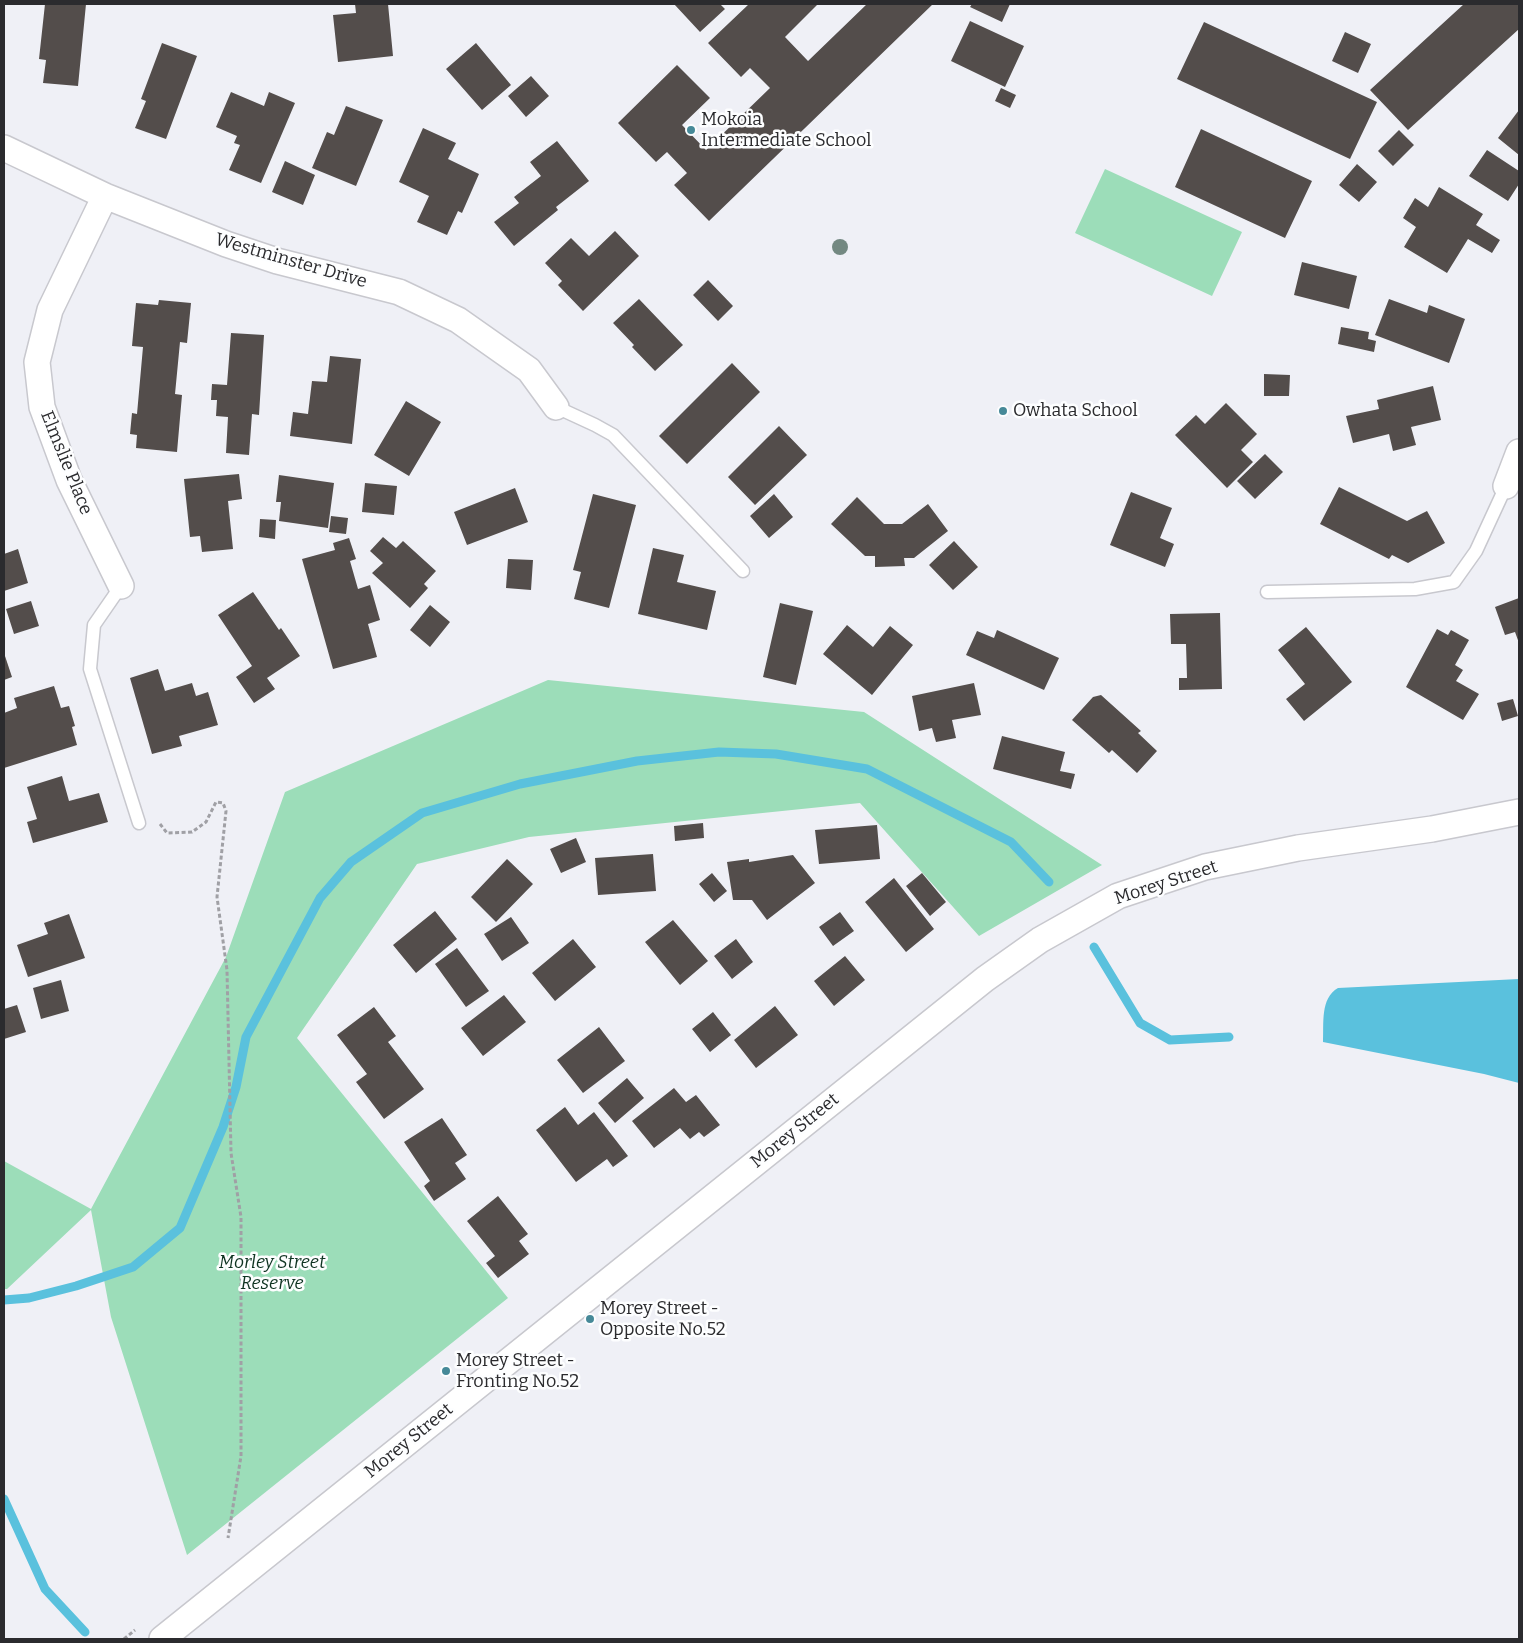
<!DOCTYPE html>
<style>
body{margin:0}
#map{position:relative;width:1523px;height:1643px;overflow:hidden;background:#eff0f6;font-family:Bitter,serif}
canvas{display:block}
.frame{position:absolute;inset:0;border:5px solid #2b2b2e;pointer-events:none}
</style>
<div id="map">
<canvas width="1523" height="1643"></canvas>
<div class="frame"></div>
</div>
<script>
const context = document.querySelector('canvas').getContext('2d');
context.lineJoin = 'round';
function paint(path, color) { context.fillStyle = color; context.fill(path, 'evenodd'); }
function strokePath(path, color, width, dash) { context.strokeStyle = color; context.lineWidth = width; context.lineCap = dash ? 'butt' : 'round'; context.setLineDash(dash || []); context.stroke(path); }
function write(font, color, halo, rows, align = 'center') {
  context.font = font + ' Bitter,serif'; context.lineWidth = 5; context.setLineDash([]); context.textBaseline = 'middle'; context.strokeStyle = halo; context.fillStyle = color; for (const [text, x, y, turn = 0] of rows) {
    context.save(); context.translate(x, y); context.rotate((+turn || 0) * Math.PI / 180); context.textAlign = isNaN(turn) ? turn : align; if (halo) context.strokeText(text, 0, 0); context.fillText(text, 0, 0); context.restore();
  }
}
paint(new Path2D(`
 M1105 169 1242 232 1212 296 1075 233Z
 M548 680 864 712 1102 865 979 936 860 803 529 837 417 864 297 1038 508 1298 187 1555 111 1317 91 1210 7 1289H4V1161L91 1209 226 957 285 792Z`), '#9cddb9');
paint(new Path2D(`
 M1519 979V1083L1484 1074 1323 1042C1324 1024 1320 998 1338 988Z`), '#5ac1dd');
strokePath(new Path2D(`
 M1094 947 1140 1023 1170 1040 1229 1037
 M4 1300 29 1298 76 1286 133 1267 180 1228 223 1127 236 1087 246 1037 320 898 351 862 422 813 520 784 637 761 719 752 776 754 867 769 1011 842 1049 882
 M4 1499 45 1589 85 1632`), '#5ac1dd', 9);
paint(new Path2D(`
 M45 4H86L78 86 43 83 46 60 39 59Z
 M355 4H388L393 56 338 62 333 15 356 13Z
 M674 4H720L725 9 700 32Z
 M749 4H816L817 5 785 37 808 61 867 4H933L709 221 674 185 687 173 667 152 656 162 618 123 677 65 710 98 682 125 706 150 770 88 750 68 741 77 708 43Z
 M972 4H1010L1002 22 970 7Z
 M1464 4H1519V29L1408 130 1370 90Z
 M970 21 1024 46 1005 87 951 61Z
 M1204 22 1377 102 1350 159 1177 79Z
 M1345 32 1371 44 1358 73 1332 61Z
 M162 43 197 56 166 139 135 128 146 101 141 99Z
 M476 43 511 85 482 110 446 69Z
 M531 76 549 96 526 117 508 96Z
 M1001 88 1016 95 1010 108 995 101Z
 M231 92 264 106 269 92 295 103 261 183 229 170 240 145 234 143 237 136 216 127Z
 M346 106 383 120 356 186 312 168 327 132 334 135Z
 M1519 110V155L1498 138Z
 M423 128 456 143 448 159 479 174 462 213 458 211 447 235 417 222 429 196 399 182Z
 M1201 129 1312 181 1285 238 1175 187Z
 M1399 130 1414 145 1393 166 1378 151Z
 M557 141 589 181 556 207 558 210 514 246 494 222 519 203 514 197 541 176 530 162Z
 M1487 150 1519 171V184L1508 201 1469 176Z
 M285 161 315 175 303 205 272 192Z
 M1357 164 1377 182 1359 202 1339 185Z
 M1439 187 1483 214 1476 225 1500 240 1492 253 1468 239 1447 273 1404 247 1416 227 1403 218 1415 198 1428 207Z
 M615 231 639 256 583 311 558 285 562 281 545 263 571 238 589 256Z
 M1302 262 1357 276 1349 309 1294 295Z
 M708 280 733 306 718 321 693 295Z
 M639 299 683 345 655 371 632 347 634 345 613 323Z
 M1389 299 1427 313 1429 305 1465 319 1449 363 1375 335Z
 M159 300 191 303 187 343 180 342 175 394 182 395 177 452 136 448 137 435 130 434 132 413 137 414 143 347 132 346 136 303 158 305Z
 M1341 327 1369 332 1368 339 1376 341 1374 352 1338 344Z
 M231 333 264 335 259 415 252 414 249 455 226 453 228 417 216 416 217 400H211L212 384 227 385Z
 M330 356 361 359 352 444 290 436 293 412 308 414 312 381 327 382Z
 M732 363 760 392 687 464 659 436Z
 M1264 374 1290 375 1289 396H1264Z
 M1433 386 1441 420 1411 427 1416 445 1393 451 1389 434 1353 443 1346 416 1379 409 1377 400Z
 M406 401 441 422 409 476 374 455Z
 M1226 403 1257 434 1241 450 1253 462 1227 488 1175 435 1196 415 1205 424Z
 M779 426 807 455 755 505 728 477Z
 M1265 454 1283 472 1255 499 1237 481Z
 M239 474 242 499 228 501 233 549 202 552 200 536 190 537 184 479Z
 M279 475 334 483 328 528 279 521 281 502H276Z
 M365 483 397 486 394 515 362 512Z
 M1339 487 1407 521 1427 511 1445 543 1408 563 1392 555 1389 559 1320 524Z
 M515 488 528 522 467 545 454 512Z
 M1131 492 1172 508 1160 538 1174 544 1165 567 1110 545Z
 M593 494 636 505 609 608 574 599 581 572 573 570Z
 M774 494 793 517 769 538 750 516Z
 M857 497 884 524H902L928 504 948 531 914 558H904L905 566 875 567V556H865L831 524Z
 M331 516 348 518 346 534 329 532Z
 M260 519 276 520 275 539 259 537Z
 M383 537 396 548 403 541 436 571 424 584 428 588 410 608 372 573 383 563 370 551Z
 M349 538 356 559 350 561 358 589 370 585 380 620 368 624 377 657 333 669 302 559 335 550 333 543Z
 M954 541 978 567 953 590 929 565Z
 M653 548 684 555 677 582 716 591 707 630 638 614Z
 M18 549 28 583 4 591V554Z
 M508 559 533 560 531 590 506 588Z
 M253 592 279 630 281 628 300 656 267 678 275 689 254 703 236 677 252 666 218 615Z
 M1519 598V643L1515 632 1505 635 1495 607Z
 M31 601 39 626 14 634 6 609Z
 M780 603 813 611 796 685 763 677Z
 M430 605 450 622 430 647 410 630Z
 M1220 613 1222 689 1179 690V678H1187L1186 644H1171L1170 614Z
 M847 625 873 647 890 626 913 645 872 695 823 654Z
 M1306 627 1352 682 1304 721 1286 699 1305 684 1278 650Z
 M1437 629 1448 635 1451 630 1469 640 1455 665 1463 670 1456 681 1479 694 1463 720 1406 687Z
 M997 630 1059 658 1044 690 966 655 977 631 994 638Z
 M4 653 12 677 4 680Z
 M158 669 165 691 192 683 196 696 208 692 218 725 179 736 182 746 152 754 130 678Z
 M974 683 981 715 952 720 956 738 936 742 932 728 919 731 912 696Z
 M54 686 61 708 69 706 75 726 72 727 77 745 4 768V713L17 708 14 698Z
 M1101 695 1141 731 1138 733 1157 751 1137 773 1112 750 1109 753 1072 720 1093 697Z
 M1513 699 1518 716 1502 721 1497 703Z
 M1002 736 1065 752 1060 771 1075 774 1071 789 993 769Z
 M62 776 69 801 99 793 108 822 33 843 27 822 37 819 27 787Z
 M703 823 704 838 675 841 674 826Z
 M877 825 880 859 819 864 815 830Z
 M576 838 586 862 561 873 550 849Z
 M653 854 656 891 598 895 595 858Z
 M793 855 815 883 767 920 752 900H733L727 862 749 859V862Z
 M507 859 533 884 496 922 471 897Z
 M712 873 727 891 714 902 699 884Z
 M922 873 946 902 930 916 906 886Z
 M894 878 934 929 906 952 865 902Z
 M435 911 457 939 416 973 393 945Z
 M840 912 854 931 833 946 819 927Z
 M69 914 85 958 28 977 17 945 48 934 44 923Z
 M511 917 529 943 502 961 484 934Z
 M673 920 708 961 680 985 645 942Z
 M573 939 596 967 555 1001 532 973Z
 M736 939 753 962 732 979 714 956Z
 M457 948 489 991 466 1007 435 964Z
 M845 956 865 980 834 1006 814 981Z
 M61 980 69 1011 41 1019 33 988Z
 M504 995 526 1022 483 1056 461 1028Z
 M17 1005 26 1032 4 1039V1009Z
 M775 1006 798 1035 756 1068 734 1040Z
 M374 1007 396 1036 388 1042 424 1089 384 1119 356 1082 367 1074 337 1035Z
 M713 1012 731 1035 710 1052 692 1029Z
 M599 1027 625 1061 583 1093 557 1060Z
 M627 1078 644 1098 615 1123 598 1103Z
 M674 1088 686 1102 696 1095 720 1125 704 1137 699 1132 690 1139 680 1128 654 1148 632 1121Z
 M565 1107 578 1125 594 1112 628 1156 613 1167 607 1159 576 1182 536 1130Z
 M442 1118 467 1155 455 1163 466 1179 434 1201 424 1186 430 1181 404 1142Z
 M498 1196 528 1234 519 1241 529 1254 498 1278 486 1263 495 1256 467 1221Z`), '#534d4b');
const service = new Path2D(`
 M556 407 595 425 613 435 743 571
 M121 586 94 625 90 669 139 823
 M1267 592 1415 589 1454 582 1476 551 1506 486`);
const minor = new Path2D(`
 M4 148 105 196 226 244 277 261 399 292 458 320 529 370 556 407
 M105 196 50 310 37 362 42 407 69 480 121 586
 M1506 486 1519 452
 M162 1639 985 979 1040 940 1118 896 1205 867 1298 848 1432 829 1519 812`);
strokePath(service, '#c8c8ce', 15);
strokePath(minor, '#c8c8ce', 28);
strokePath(new Path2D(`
 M160 824 167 833 192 832 206 822 216 802 223 803 226 811 217 897 227 970 231 1153 241 1217V1456L228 1538
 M124 1639 135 1630`), '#a0a0a5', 3, [4, 2.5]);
strokePath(service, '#fff', 12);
strokePath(minor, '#fff', 25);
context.fillStyle = '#738881';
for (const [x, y] of [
 [840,247]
]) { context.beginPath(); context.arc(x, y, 8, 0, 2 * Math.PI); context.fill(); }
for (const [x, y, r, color] of [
 [691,130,5,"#468998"],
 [1003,411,5,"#468998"],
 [590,1319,5,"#468998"],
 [446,1371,5,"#468998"]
]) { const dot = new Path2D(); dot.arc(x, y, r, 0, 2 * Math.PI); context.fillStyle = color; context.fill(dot); strokePath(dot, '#fdfeff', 2); }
write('18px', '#2b2b2e', '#fdfeff', [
 ["Mokoia",701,120],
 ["Intermediate School",701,141],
 ["Owhata School",1013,411],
 ["Morey Street -",600,1309],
 ["Opposite No.52",600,1330],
 ["Morey Street -",456,1361],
 ["Fronting No.52",456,1382]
], 'left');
write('18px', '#2b2b2e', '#fdfeff', [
 ["Westminster Drive",291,261,16],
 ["Elmslie Place",66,463,68],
 ["Morey Street",1166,883,-18],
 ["Morey Street",795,1131,-39],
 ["Morey Street",409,1441,-39]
]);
write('italic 18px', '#0e3321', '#fdfeff', [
 ["Morley Street",272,1263],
 ["Reserve",272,1284]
]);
</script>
